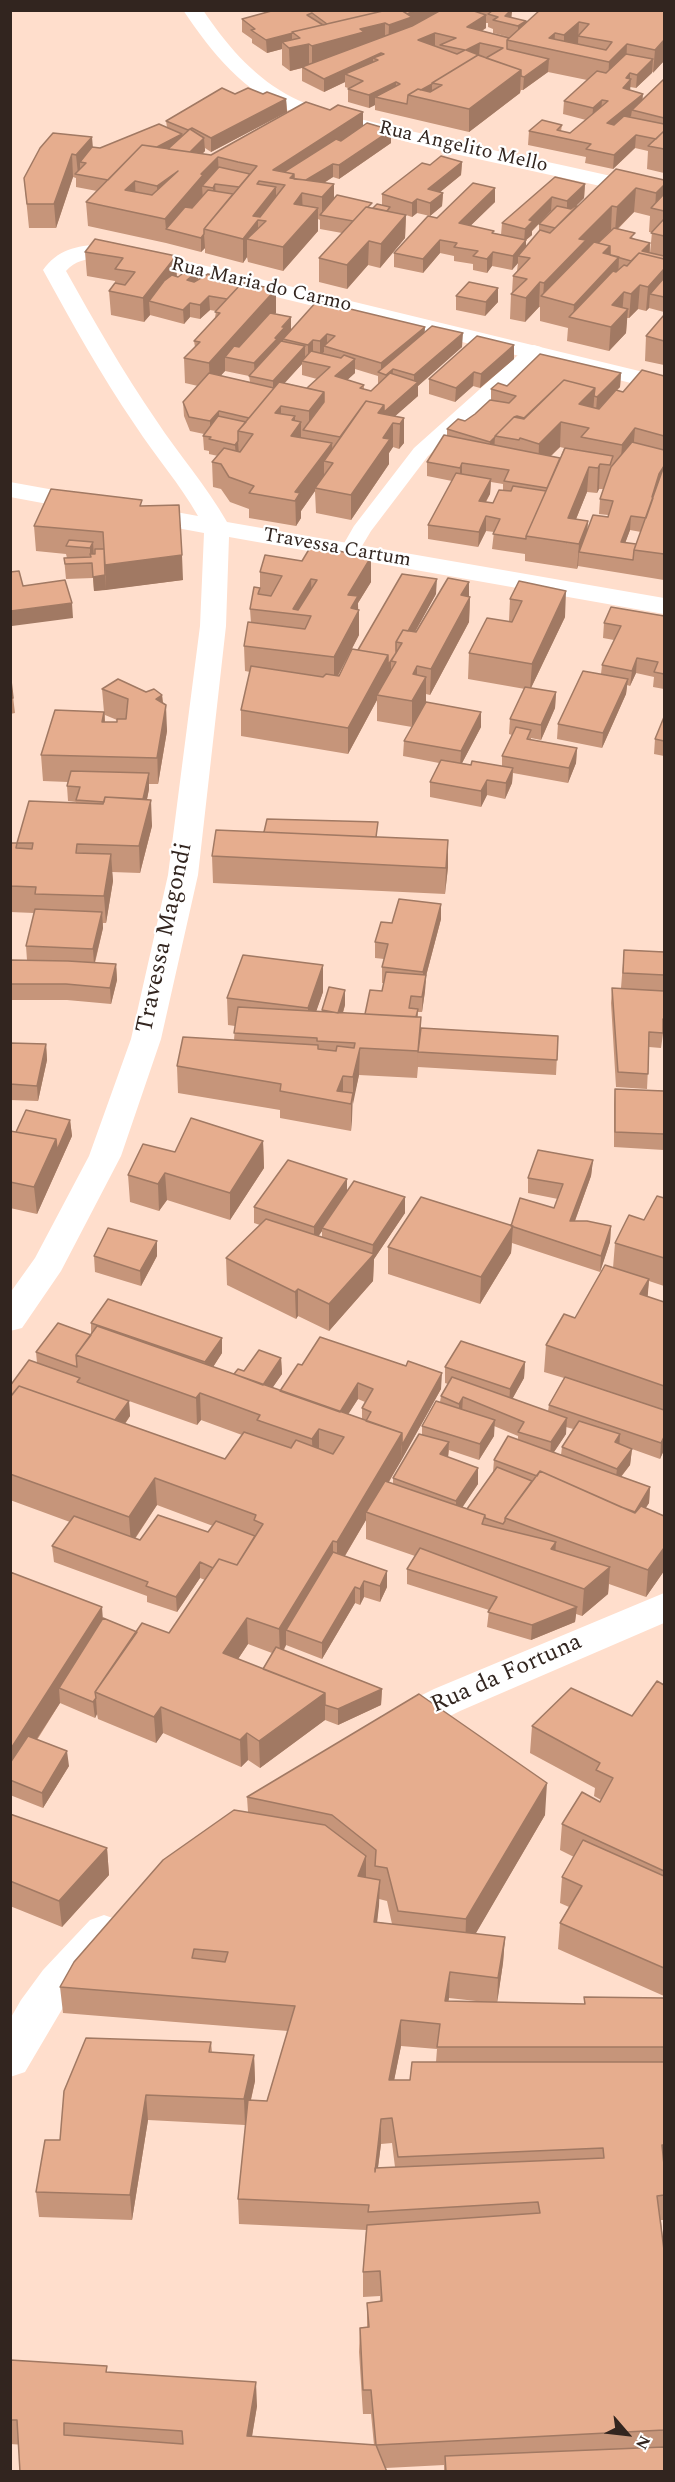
<!DOCTYPE html>
<style>
body{margin:0}
#map{position:relative;width:675px;height:2482px;overflow:hidden;background:#ffdecc;font-family:Spectral,serif}
canvas{display:block}
.frame{position:absolute;inset:0;border:12px solid #32251f;pointer-events:none}
.north{position:absolute;left:597px;top:2404px;width:60px;height:60px;-webkit-text-stroke:4px #fff;paint-order:stroke;rotate:118deg;font-size:16px;font-weight:700;line-height:24px;text-align:center;color:#32251f}
.north::after{content:'';display:block;margin:auto;width:21px;height:27px;background:#32251f;clip-path:polygon(50% 0,100% 100%,50% 72%,0 100%)}
</style>
<div id="map">
<canvas width="675" height="2482"></canvas>
<div class="frame"></div>
<div class="north">N</div>
</div>
<script>
const context = document.querySelector('canvas').getContext('2d');
context.lineJoin = 'round';
function paint(path, color) { context.fillStyle = color; context.fill(path, 'evenodd'); }
function strokePath(path, color, width, dash) { context.strokeStyle = color; context.lineWidth = width; context.lineCap = dash ? 'butt' : 'round'; context.setLineDash(dash || []); context.stroke(path); }
function write(font, color, halo, rows, align = 'center') {
  context.font = font + ' Spectral,serif'; context.lineWidth = 4.5; context.setLineDash([]); context.textBaseline = 'middle'; context.strokeStyle = halo; context.fillStyle = color; for (const [text, x, y, turn = 0] of rows) {
    context.save(); context.translate(x, y); context.rotate((+turn || 0) * Math.PI / 180); context.textAlign = isNaN(turn) ? turn : align; if (halo) context.strokeText(text, 0, 0); context.fillText(text, 0, 0); context.restore();
  }
}
paint(new Path2D(`
 M534 345 541 347 544 351 541 355 428 456 371 531 356 556 349 558 342 556 339 552 354 526 414 448 527 347Z`), '#fff');
paint(new Path2D(`
 M183 10H203C225 43 251 74 286 94 318 112 358 118 394 127 484 149 574 167 664 188V200L446 152 293 112C244 93 212 53 183 10Z
 M100 245 132 248 664 377V391L132 262C110 259 83 252 66 271 94 321 123 372 156 420 179 455 206 485 227 522L664 598V614L229 537 226 626 198 875 161 1039 121 1156 61 1271 22 1328 10 1331V1293L35 1258 89 1156 131 1039 168 875 200 626 204 533 10 497V482L198 516C180 484 155 456 135 425 101 375 72 323 43 270 57 250 77 245 100 245Z
 M664 1593V1623L460 1711 408 1737 395 1741 382 1737 376 1726 382 1715 434 1689Z
 M104 1915 118 1920 124 1932 118 1944 71 1994 25 2072 10 2077V2019L21 2000 43 1970 90 1920Z`), '#fff');
paint(new Path2D(`
 M275 10H512L511 17 525 23 560 11 664 10V61L636 88 630 87V90L642 99 664 79V173L647 169 648 151 635 148 613 169 585 163 586 157 528 145 529 131 562 125 561 131 570 133 586 120 563 114 564 101 587 80 548 72 523 90H521L520 93 469 132 375 110V105L369 108 348 102V88L345 87V82L324 92 302 81V68L290 71 282 65V49L267 53 252 43V39L242 32V19ZM486 23H488V27L493 29V33L510 37 482 31 486 28Z
 M235 94H263L286 99 287 112 211 152 205 148V151L202 154 211 155 330 110 363 112V126L391 143 339 179 333 177 324 183 334 199 373 208 382 205V194L430 165 462 162 461 175 440 192 443 193 442 206 430 216 417 213 412 217 406 215 405 238 380 268 368 265 347 289 319 282V258L342 233 320 229V220L318 219V231L283 271 248 262 247 257 243 263 205 253V248L201 252 166 243 88 226 86 202 97 191 76 187V178L73 177 56 228H29L24 178 40 148H100L167 127 166 121Z
 M555 177 585 184 584 198 576 206H577L664 180V312L649 308 646 311 638 309 629 318H627L626 333 609 351 567 341 568 328 540 321V307H539L525 322 510 319 511 294 512 293 513 276 517 271 518 263 512 270 492 266 487 273 473 270V264L454 261V256L440 253 423 273 394 267V253L437 218 495 188V202L470 226 494 234 501 235 502 223ZM551 211H552L539 224V232L526 247V240L532 235V231ZM634 212 650 216 649 232H652L650 253V243L635 239 618 229Z
 M85 252 176 256V277H178L198 271V280L246 283 276 289 275 314 291 330 425 327 424 333 462 347 418 386V396L395 416 404 418V443L399 449 393 447 389 453V464L351 520 316 513 315 491 301 511V518L296 526 249 518V509L230 502 221 489 213 487 212 462 218 456 209 454V451L204 450 203 436 204 434 190 431 184 416 183 402 198 386 185 383 184 358 195 347 194 341 215 318 216 311 210 310 200 319 190 317 184 324 150 315 144 322 111 315 109 291 115 283V281L87 276ZM302 364V375L317 379 307 388 284 383ZM355 369 378 376V384L371 391 364 389V385L347 380 355 373ZM225 371 249 376 250 382 220 376Z
 M456 296 498 302 485 316 456 310Z
 M664 315V365L645 361 646 336Z
 M514 359 480 388 473 386 455 402 429 394V379Z
 M621 373 620 387 616 391 623 392 664 376V580L578 566 577 569 525 561V554L492 549 494 532 486 531 478 547 428 539V525L452 481 427 476V462L447 435V429L465 421 475 414 491 400V389L507 386ZM560 447 564 448 560 458 551 456ZM491 482 503 484V490L493 503 486 502 490 494ZM599 489H603L600 499 599 514 608 515V517L587 531 588 521 576 519 587 492 597 493ZM630 530 641 532 636 544 625 543Z
 M142 506 183 580 94 591 93 578 66 579 64 558H67L66 554 36 551 34 526Z
 M260 572 371 582 358 603 359 635 338 676H339L358 650 436 594 415 632H416L469 582V597H470L469 622 430 695 426 694V702L481 712V727L462 763 471 765 502 766V756L512 735 509 734 510 719 525 689 468 679 469 653 509 621 510 599 519 581 565 617 531 688 556 692 555 708 541 740 531 738V740L577 748 576 763 568 783 513 773 512 783 505 799 487 795 481 807 430 797V782L439 763 403 756 404 741 412 727 377 721V700L348 754 241 736V710L250 672 245 671 244 646 251 623 250 609 260 588V594Z
 M664 616V689L653 687 654 677 636 673 630 686 627 685 626 694 602 748 557 739 558 724 601 674 602 665 614 640 603 638 604 623Z
 M10 672 15 713 10 714Z
 M102 689 146 692 162 695 167 731 158 784H149V789L147 799 152 826 140 873 112 872 113 881 106 923H103V928L95 963 116 964 117 980 111 1004 67 1000H10V960H27L26 946 34 913 10 912V843H17L76 803V802L68 801 67 786 68 782 43 781 41 755 104 712ZM105 715 117 720V722H105Z
 M664 717V756L654 754 655 739Z
 M212 856 448 867 445 894 213 883Z
 M441 919 426 976 425 991 422 1012H418V1017L421 1028 558 1036 556 1075 418 1067 417 1078 359 1075 352 1104 351 1131 280 1118V1110L178 1093 177 1066 234 1040 235 1026 228 1025 227 998 323 992 316 1011 322 1012V1010L345 1005 343 1013 365 1014 382 991 384 983H382V967L384 959 375 958V942L392 923Z
 M624 950 664 952V1034H663L661 1048 649 1047 647 1089 616 1087 611 1003 612 988H621Z
 M10 1043 46 1044 47 1060 38 1101 10 1100Z
 M615 1089 664 1091V1150L614 1147V1104Z
 M70 1120 72 1136 37 1214 10 1208V1131L16 1132Z
 M263 1141 264 1168 230 1220 167 1200 159 1211 130 1202 128 1175 175 1152Z
 M593 1160 591 1176 575 1221 611 1226 610 1242 600 1272 512 1243 511 1253 480 1304 388 1274V1247L511 1226 554 1208 558 1199 528 1193V1178Z
 M347 1192 405 1197V1213L374 1259 373 1281 329 1331 298 1316 296 1319 227 1285 226 1258 260 1225 254 1223V1207ZM322 1231V1237L318 1236Z
 M664 1198V1286L649 1281 647 1297 664 1302V1450L660 1459 632 1449 630 1465 621 1477 650 1487 649 1503 645 1508 664 1516V1571L646 1597 609 1584 608 1594 582 1616 576 1614 575 1622 531 1640 487 1627 489 1610 407 1584V1569L415 1556 366 1539V1520L345 1556 387 1571V1587L380 1602 364 1597 360 1605 355 1603 322 1659 286 1645 284 1650 382 1689 381 1705 338 1725 325 1720 260 1768 248 1760 241 1767 163 1733 156 1743 98 1719 97 1714 95 1718 60 1703 37 1740 69 1766 43 1808 10 1795V1572L103 1618 137 1632 169 1633 205 1580 200 1578 177 1612 147 1602V1596L54 1562 52 1546 70 1522 10 1500V1386L37 1363 36 1352 91 1335V1323L222 1353 213 1367 234 1374 281 1358 282 1374 272 1388 280 1391 302 1365 441 1389 389 1482 393 1484V1478L422 1435V1426L440 1402 441 1396 448 1384 445 1383V1367L525 1362 524 1378 512 1399 548 1411 549 1405 564 1378 544 1372 546 1345 575 1318 613 1268 615 1243 644 1220ZM358 1399 365 1402 362 1408V1419L348 1414ZM129 1401 197 1425 201 1420 242 1435 225 1459 125 1424 130 1416ZM494 1426 518 1436V1439L494 1460 493 1472 467 1509 462 1507 478 1484 448 1457 449 1450 479 1460 494 1436ZM566 1427 573 1429 562 1447 561 1455 554 1452 566 1434ZM157 1505 213 1526 208 1532 140 1540 135 1539ZM248 1644 272 1653 263 1669 238 1659Z
 M157 1241V1256L141 1286 95 1272 94 1256Z
 M664 1685V1996L558 1949 560 1923 569 1907 560 1903 562 1877 574 1857 560 1850 562 1824 600 1802 601 1800 594 1796 595 1788 530 1753 532 1726 632 1716Z
 M247 1797 545 1815 475 1934 505 1937 503 1963 497 2002 584 2004V1997L664 1998V2220H661L664 2250V2472H444V2465L386 2468 10 2444V2360L107 2366V2372L257 2406 252 2436 374 2445 371 2414H363L359 2352 360 2328 367 2327V2303L380 2302V2296L363 2297V2272L366 2230 239 2224 238 2199 246 2120 245 2125 148 2120 132 2220 39 2217 36 2192 60 2140 211 2042 212 2052 254 2055 255 2081 251 2100 267 2101 288 2031 63 2013 60 1987 248 1812ZM379 1899 387 1901 392 1924 377 1922ZM449 1998 476 2001H448ZM401 2046 437 2049 436 2062 410 2080H394ZM392 2143 395 2167 378 2168 381 2144Z
 M10 1814 107 1848 109 1875 62 1927 10 1906Z`), '#c6957a');
paint(new Path2D(`
 M417 10H445V12L411 26V39L388 48 389 25 385 23V46L312 69V46L321 35Z
 M512 10 511 23 505 16Z
 M486 15V28L466 40 467 27Z
 M526 21 525 34 518 39V26Z
 M579 22 578 44 564 52V35Z
 M292 33V46L282 42V49L267 53 266 40Z
 M435 33V46L418 53V40Z
 M555 33 554 50 549 38Z
 M664 40V61L653 73 655 50Z
 M480 43 479 56 466 50Z
 M309 44V66L290 71 289 48Z
 M627 44 626 67 608 85 609 62Z
 M381 53 380 66 378 60 373 58V69L345 74V82L324 92V79Z
 M549 59 548 72 523 90 524 77Z
 M653 59 652 73 636 88 637 75Z
 M521 70 520 93 469 132V109Z
 M630 73V80L631 79 630 92 623 88 626 78Z
 M396 82V95L375 97V105L369 108V95Z
 M432 84V97L415 94Z
 M643 94 642 107 632 110 631 116 607 136V123Z
 M286 99 287 112 211 152V138Z
 M602 100 601 113 592 121 593 108Z
 M363 112V136L290 182 273 170Z
 M391 130V143L339 179V165Z
 M182 134V147L141 155Z
 M636 135 635 148 613 169 614 155Z
 M92 137 94 160 86 163 80 162V175L78 174 76 155Z
 M204 138 205 151 183 173 182 160Z
 M72 154 73 177 56 228 54 204Z
 M218 157 219 180 215 184 216 197 213 201V188L202 186 203 200 166 229 165 219 201 174Z
 M462 162 461 175 428 202V189Z
 M333 164V177L306 194 302 193 303 217 294 204 298 185Z
 M178 171 158 209 157 186Z
 M135 181 136 205 125 190Z
 M334 184V207L322 216V197Z
 M585 184 584 198 567 215V201Z
 M664 185V207L655 209 656 193Z
 M276 187V211L266 221 258 220V241L247 239V257L243 263V239L253 216Z
 M495 188V202L459 237V223Z
 M636 188 634 212 615 231 617 207Z
 M443 193 442 206 430 216V203Z
 M552 197 551 211 532 231V235L526 240V254L518 256V263L512 270 513 256 524 242 525 229 529 220Z
 M417 199V213L412 217V203Z
 M612 206 611 230 543 297 544 283 579 239Z
 M318 208V231L283 271V247Z
 M406 215 405 238 380 268 381 244Z
 M204 234 205 248 201 252V238Z
 M440 240V253L423 273V259Z
 M369 241 368 265 347 289V265Z
 M650 243 649 256 642 251Z
 M610 246 619 257 618 281 573 318 574 305 603 253Z
 M493 252 492 266 487 273V259Z
 M176 256 177 279 149 301 150 315 144 322 143 298Z
 M664 269V291L650 294 649 308 646 311 648 287Z
 M198 271V285L187 280Z
 M540 282 539 307 525 322 526 298Z
 M640 285 638 309 629 318 631 294Z
 M498 288V302L485 316 486 302Z
 M276 289V313L235 359 225 357V371L210 388 209 363Z
 M624 292 622 314 628 309 626 333 609 351 612 305Z
 M209 296 210 310 200 319V305Z
 M190 303V317L184 324 183 310Z
 M291 317V331L283 340V343L255 378 254 363 275 338 282 327Z
 M425 327 424 341 381 373V363Z
 M463 333 462 347 418 386V396L384 426 378 413 384 405 414 386V375Z
 M327 334V347L324 346V352L320 355V341Z
 M313 340V354L308 359V345Z
 M514 345V359L480 388 481 374Z
 M305 346V360L302 361V364L273 396V381Z
 M355 359V373L335 391V376Z
 M393 369 392 383 386 389V375Z
 M474 372 473 386 455 402 456 388Z
 M621 373 620 387 596 411 597 397Z
 M595 388 593 413 579 404Z
 M324 392V416L309 431V411Z
 M281 406V430L256 420Z
 M219 411V425L210 436V421Z
 M295 416V431L301 422V447L291 461 292 420Z
 M404 418V443L399 449 400 424Z
 M561 422 560 447 538 468 539 444Z
 M393 423V447L389 453V464L351 520V495L383 438Z
 M635 428 633 453 620 470 622 445Z
 M495 437 494 452 490 456V442Z
 M238 441 239 456 236 459 235 445Z
 M332 443 333 463 324 461V480L315 488V491L301 511V518L296 526 295 492Z
 M462 463V478L460 482V468Z
 M600 464 599 489 597 493 598 468Z
 M589 467 587 492 566 544 568 518Z
 M664 467 650 512 652 497 659 474Z
 M491 479 490 494 478 515 479 501Z
 M486 516V531L478 547 479 532Z
 M631 516 630 530 620 557 621 542Z
 M588 521 586 546 579 552 578 566 577 569 579 544Z
 M93 542 94 557 90 555V548Z
 M182 555 183 580 106 590 105 565Z
 M371 557V582L358 603V612L359 610V635L334 683V657L348 595Z
 M105 575 106 590 94 591 93 577Z
 M311 579 312 604 305 615 293 609Z
 M437 579 436 594 401 657V643Z
 M469 582V599L470 597 469 622 430 695 431 669 461 595Z
 M566 591 565 617 530 690 532 664Z
 M72 603 73 618 12 626 11 611Z
 M396 653V662L391 661V675L377 695V700L348 754V728L388 655Z
 M637 658 636 673 630 686 632 671Z
 M417 666V692L413 674Z
 M426 677V703L412 727V701Z
 M628 679 626 694 602 748 603 733Z
 M556 692 555 708 541 740V725Z
 M162 695 164 718 166 705 167 731 158 784 156 699Z
 M104 712 106 738 102 722Z
 M481 712V727L460 767 461 751Z
 M577 748 576 763 568 783 569 768Z
 M513 768 512 783 505 799 506 783Z
 M149 773V789L143 819 142 804Z
 M487 780V795L481 807V791Z
 M151 800 152 826 140 873 139 846Z
 M448 840V867L445 894 446 868Z
 M111 854 113 881 106 923 104 896Z
 M441 904V919L426 976 425 991 422 1012 423 972Z
 M102 912 103 928 94 965 93 949Z
 M116 964 117 980 111 1004 110 988Z
 M323 965V992L308 1035V1008Z
 M345 990V1005L338 1028V1013Z
 M421 1017 420 1044 418 1052 417 1078 418 1051Z
 M46 1044 47 1060 38 1101 37 1086Z
 M360 1048 359 1075 353 1104V1077Z
 M343 1076V1103L337 1091Z
 M353 1093 352 1120 351 1131V1104Z
 M70 1120 72 1136 37 1214 34 1187 56 1139Z
 M263 1141 264 1168 230 1220V1193Z
 M593 1160 591 1176 569 1237 570 1221Z
 M165 1173 167 1200 159 1211 158 1184Z
 M347 1179V1194L322 1228V1231L314 1243V1227Z
 M405 1197V1213L374 1259 373 1281 329 1331V1304L372 1255 373 1245Z
 M513 1226 511 1253 480 1304 481 1277Z
 M611 1226 610 1242 600 1272 601 1256Z
 M157 1241V1256L141 1286 140 1271Z
 M649 1279 647 1306 640 1294Z
 M298 1289V1316L296 1319 295 1292Z
 M222 1338V1353L206 1378 205 1362Z
 M281 1358 282 1374 258 1409 257 1393Z
 M525 1362 524 1378 509 1405 510 1389Z
 M442 1373 441 1389 401 1461 402 1445Z
 M358 1383V1399L335 1435 334 1421Z
 M200 1393 201 1420 197 1425 196 1398Z
 M463 1397 462 1413 459 1420V1404Z
 M129 1401 130 1416 110 1445 109 1429Z
 M567 1418 566 1434 550 1458 551 1442Z
 M495 1420 494 1436 479 1460 480 1444Z
 M319 1429V1456L313 1467 312 1439Z
 M402 1433 401 1461 370 1513 366 1512V1520L337 1569V1542Z
 M620 1434 619 1450 615 1442Z
 M664 1437V1450L660 1459 661 1443Z
 M449 1442 448 1458 440 1454Z
 M632 1449 630 1465 615 1484 617 1469Z
 M478 1468V1484L456 1517V1501Z
 M155 1478 157 1505 131 1544 129 1517Z
 M650 1487 649 1503 633 1528 635 1512Z
 M333 1541V1568L286 1630V1645L280 1656 279 1629Z
 M556 1542 554 1569 551 1549Z
 M664 1548V1571L646 1597 648 1570Z
 M200 1562V1578L177 1612 176 1597Z
 M610 1567 608 1594 582 1616 584 1589Z
 M387 1571V1587L380 1602V1586Z
 M364 1581V1597L360 1605V1589Z
 M355 1587V1603L322 1659V1643Z
 M102 1607 104 1634 59 1688 60 1703 10 1780V1750Z
 M577 1607 575 1622 531 1640 532 1625Z
 M247 1618 248 1644 224 1680 223 1653Z
 M382 1689 381 1705 338 1725V1709Z
 M325 1693V1720L260 1768 259 1741Z
 M96 1698 97 1714 95 1718 93 1702Z
 M161 1707 163 1733 156 1743 154 1717Z
 M247 1733 248 1760 241 1767 240 1740Z
 M67 1751 69 1766 43 1808 42 1793Z
 M547 1783 545 1815 465 1952 466 1919Z
 M107 1848 109 1875 62 1927 59 1901Z
 M366 1856V1883L358 1876Z
 M380 1880 379 1906 374 1948V1922Z
 M505 1937 503 1963 497 2004 498 1978Z
 M450 1972 449 1998 444 2027 445 2001Z
 M401 2020V2046L389 2106V2080Z
 M254 2055 255 2081 245 2125 244 2099Z
 M146 2095 148 2120 132 2220 130 2195Z
 M381 2119V2144L374 2197 375 2172Z
 M256 2382 257 2406 248 2460 247 2436Z`), '#a17963');
const building = new Path2D(`
 M275 10H387L292 32 293 33 266 40 251 30 255 29 242 19ZM312 13 327 24 323 25 307 15Z
 M387 10H401L412 17 389 25 385 23 360 29 364 32 312 46 309 44 289 48 282 42 300 38 292 32Z
 M401 10H417L407 14Z
 M441 10H471L486 15 467 27 509 38 507 40V49L549 59 524 77 521 76V70L486 58 503 48 480 43 466 50 484 57 478 55 432 83V84L421 90 418 89 408 95 407 104 375 97 400 84 396 82 369 95 348 89 363 81 345 74 378 60 373 58 384 54 381 53 324 79 302 67 412 26ZM435 33 456 38 440 45 465 50 457 54 418 40Z
 M488 10H511L505 16 526 21 518 26 493 20 498 17 488 14 492 11Z
 M540 10H664V40L655 50 627 44 609 62 507 40ZM579 22 589 24 578 36 612 42 606 50 549 38 555 33 564 35Z
 M626 54 653 59 637 75 630 73 626 78 631 79 623 88 643 94 607 123 614 125 624 116 664 124V131L656 139 636 135 614 155 586 149 591 144 529 131 542 120 562 125 557 130 570 133 608 101 602 100 593 108 564 101 597 71 606 73Z
 M478 55 521 70 469 109 408 95 418 89 430 92 442 85 432 83Z
 M664 79V118L632 110Z
 M222 88 235 94 248 88 263 94 267 92 286 99 211 138 192 128 188 130 166 121Z
 M306 102 330 110 338 105 363 112 273 170 294 174 290 178 334 184 322 197 302 193 294 204 318 208 283 247 247 239 266 221 258 220 243 239 204 229 257 166 238 162 218 157 201 174 203 175 165 219 86 202 142 145 211 155ZM178 171 152 195 125 190 135 181 157 186ZM259 181 285 185 260 217 253 216 276 187 257 184Z
 M367 123 391 130 339 165 333 164 306 180 294 179V174L284 172 336 139 341 141Z
 M159 124 182 134 157 147 142 145 108 180 75 174 86 163 80 162 92 147 100 148Z
 M190 129 204 138 190 152 168 149Z
 M664 131V149L648 146Z
 M53 133 92 137 76 155 72 154 54 204H27L24 178 40 148Z
 M441 156 462 162 428 189 443 193 430 203 417 199 412 203 382 194 422 163 430 165Z
 M219 167 250 174 239 187 215 184 213 188 202 186Z
 M616 169 664 180V185L656 193 636 188 617 207 612 206 579 239 586 240 544 283 540 282 526 298 511 294 527 279 513 276 530 258 518 256 540 230 550 233Z
 M555 177 585 184 567 201 552 197 529 220 533 221 525 229 502 223Z
 M473 183 495 188 459 223 494 231 492 233 526 240 513 256 493 252 487 259 473 256 478 251 454 247 457 243 440 240 423 259 394 253 428 216 437 218Z
 M208 190 233 194 204 229V234L201 238 166 229 185 207 192 208Z
 M664 194V211L651 208Z
 M337 195 372 203 368 207H366L353 221 320 215Z
 M377 204 390 207 387 211 373 208Z
 M557 206 571 209 575 206H577L555 228 539 224Z
 M366 207 406 215 381 244 369 241 347 265 319 258Z
 M664 219V236L651 233Z
 M614 228 635 233 630 238 650 243 642 251 664 256V259L639 253 631 261 610 255V246L598 243Z
 M95 239 176 256 143 298 109 291 115 283 125 285 135 272 115 269 123 258 85 252Z
 M594 242 610 246 603 253 619 257 574 305 541 296Z
 M639 253 664 259V269L648 287 640 285 631 294 624 292 612 305 628 309 611 327 569 317 613 271 616 272 624 265 627 266Z
 M189 269 198 271 187 280 194 282 208 274 246 283H242L227 299 209 296 200 305 190 303 183 310 149 301 164 281 172 275 178 277Z
 M664 278V297L650 294Z
 M469 282 498 288 486 302 456 296Z
 M242 283 276 289 209 363 184 358 200 342 194 341 220 313 215 312Z
 M317 301 425 327 381 363 324 346 335 336 327 334 320 341 313 340 308 345 283 339Z
 M270 313 291 317 282 327H285L275 338 277 339 254 363 225 357 234 346 239 347Z
 M664 315V341L646 336Z
 M432 326 463 333 414 375 393 369 386 375 378 372Z
 M477 336 514 345 481 374 474 372 456 388 429 379Z
 M281 341 305 346 273 381 249 376Z
 M311 351 341 358 344 355 355 359 335 376 364 385 360 388 371 391 390 373 418 382 384 412V405L366 401 340 437 303 430 324 402V392L307 388 330 367 302 361Z
 M540 354 621 373 597 397 594 396 595 388 564 380 524 418 517 416 514 417 495 436V437L490 442 447 429 458 419 465 421 475 414 490 400 509 403 516 396 491 389 498 383 507 386Z
 M642 370 664 376V436L635 428 622 445 581 437 589 428 561 422 539 444 520 438 519 440 495 436 514 417 524 419 564 380 595 388 579 404 599 409 616 390 623 392Z
 M209 373 274 388 249 418 219 411 210 421 189 417 183 402Z
 M279 382 324 392 309 411 281 406 275 413 295 416 292 420 301 422 291 436 332 443 295 492 300 493 295 501 249 493 254 486 229 477 221 464 212 462 224 448 240 452 253 434 238 431Z
 M366 401 384 405 378 413 404 418 400 424 393 423 383 438 390 439 351 495 315 488 333 463 324 461Z
 M218 416 246 422 238 431V441L235 445 209 439 211 437 203 436Z
 M444 435 560 458 547 488 504 481 509 470 462 463 460 468 427 462Z
 M632 442 664 450V466L659 474 652 497 653 498 646 518 631 516 621 542 636 544 634 550 633 560 579 552 593 515 608 517 613 501 600 499 611 467Z
 M565 448 613 456 610 465 600 464 598 468 589 467 568 518 588 521 579 544 526 536Z
 M664 466V554L634 550Z
 M456 473 491 479 479 501 493 503 499 490 511 491 513 486 546 491 526 536V539L493 534 500 519 486 516 479 532 428 525Z
 M51 489 142 500 140 506 179 505 182 555 105 565 103 532 34 526Z
 M69 540 93 542 90 548 66 546Z
 M311 546 371 557 348 595 358 596 351 608 359 610 334 657 244 646 248 622 305 629 311 616 250 609 254 587 260 588 258 594 271 596 282 576 260 572 265 555 302 561ZM311 579 317 580 298 610 293 609Z
 M95 549H104L105 575 93 577 92 563 65 564 64 558 91 557 90 554H95Z
 M19 571 23 586 65 580 72 603 11 611 10 572Z
 M402 574 437 579 408 631 403 630 396 642V653L388 665V655L358 650Z
 M448 578 469 582 461 595 470 597 431 669 417 666 413 674 426 677 412 701 377 695 396 662 391 661 402 643 396 642 403 630 416 632Z
 M519 581 566 591 532 664 469 653 487 618 512 622 522 601 510 599Z
 M611 607 664 616V674L654 672 658 662 637 658 632 671 602 665 621 626 604 623Z
 M352 649 388 655 348 728 241 710 251 666 323 677 326 674 339 676Z
 M583 671 628 679 603 733 558 724Z
 M10 672 13 698H10Z
 M118 679 146 692 154 689 162 695 156 699 166 705 157 758 41 755 55 710 104 712 102 722H117V719H126L128 699 102 689Z
 M525 687 556 692 541 725 510 719Z
 M426 702 481 712 461 751 404 741Z
 M664 717V741L655 739Z
 M516 727 531 730 527 739 577 748 569 768 502 756Z
 M441 760 471 765 472 761 513 768 506 783 487 780 481 791 430 782Z
 M71 771 149 773 143 799 105 797 104 802 76 800 80 787 67 786Z
 M105 797 151 800 139 846 77 844 76 853 111 854 104 896 35 894 36 887 10 886V843H17L16 848 32 849 33 843H17L29 801 103 804Z
 M267 819 378 822 376 837 264 832Z
 M216 830 448 840 446 868 212 856Z
 M399 899 441 904 423 972 382 967 388 944 375 942 381 922 392 923Z
 M35 909 102 912 93 949 26 946Z
 M624 950 664 952V975L623 973Z
 M243 955 323 965 308 1008 227 998Z
 M10 960 68 961 116 964 110 988 66 984H10Z
 M386 972 426 975 422 997 411 996 409 1008 418 1009 416 1017 365 1014 370 990 382 991Z
 M329 987 345 990 338 1013 322 1010Z
 M612 988 664 991V1019H663V1033L649 1032 648 1074 618 1072Z
 M238 1007 421 1017 418 1051 360 1048 353 1077 343 1076 337 1091 353 1093 351 1104 280 1091 281 1084 177 1066 183 1037 318 1045V1049L336 1051 337 1046 354 1048 355 1043 317 1041V1038L234 1033Z
 M421 1028 558 1036 557 1060 418 1052Z
 M10 1043 46 1044 37 1086 10 1084Z
 M615 1089 664 1091V1134L615 1132Z
 M26 1110 70 1120 57 1150 56 1139 16 1132Z
 M191 1118 263 1141 230 1193 165 1173 158 1184 128 1175 143 1144 175 1152Z
 M10 1131 56 1139 34 1187 10 1182Z
 M538 1150 593 1160 570 1221H587L611 1226 601 1256 511 1226 520 1198 554 1208 563 1184 528 1178Z
 M288 1160 347 1179 314 1227 254 1207Z
 M354 1181 405 1197 373 1245 322 1228Z
 M657 1196 664 1198V1258L615 1243 629 1215 644 1220Z
 M421 1197 513 1226 481 1277 388 1247Z
 M266 1219 374 1254 329 1304 298 1289 295 1292 226 1258Z
 M108 1228 157 1241 140 1271 94 1256Z
 M605 1265 649 1279 640 1294 664 1302V1386L546 1345 564 1314 575 1318Z
 M108 1299 222 1338 205 1362 91 1323Z
 M58 1323 91 1335 76 1355 77 1367 36 1352Z
 M97 1326 402 1433 337 1542 333 1541 279 1629 247 1618 223 1653 325 1693 259 1741 247 1733 240 1740 161 1707 154 1717 95 1692 142 1623 169 1633 219 1559 237 1565 263 1524 254 1520 256 1515 155 1478 129 1517 10 1474V1397L19 1386 225 1459 244 1432 291 1448 296 1440 333 1454 344 1437 319 1429 312 1439 257 1420 260 1415 200 1393 196 1398 76 1355Z
 M320 1337 406 1366 408 1361 442 1373 402 1445V1433L366 1421 371 1412 362 1408 373 1389 358 1383 340 1412 280 1391 298 1364 302 1365Z
 M461 1341 525 1362 510 1389 445 1367Z
 M259 1350 281 1358 263 1385 234 1374 238 1369 244 1371Z
 M29 1360 80 1378 77 1382 129 1401 115 1420 19 1386 12 1395 10 1394V1386Z
 M452 1377 567 1418 551 1442 518 1432 524 1422 463 1397 459 1404 441 1396Z
 M565 1377 664 1410V1437L661 1443 549 1405Z
 M436 1401 495 1420 480 1444 422 1426Z
 M579 1421 620 1434 615 1442 632 1449 617 1469 562 1447Z
 M419 1434 449 1442 440 1454 478 1468 456 1501 393 1478Z
 M508 1436 650 1487 635 1512 621 1507 540 1471 537 1476 494 1460Z
 M497 1467 532 1481 505 1518V1521L503 1524 485 1518V1515L467 1509Z
 M540 1471 635 1513 641 1506 664 1516V1548L648 1570 505 1518Z
 M385 1481 485 1515 482 1524 556 1542 551 1549 610 1567 584 1589 366 1512Z
 M158 1515 208 1532 216 1521 255 1536 237 1565 219 1559 213 1568 200 1562 176 1597 146 1586 148 1582 52 1546 74 1516 140 1540Z
 M420 1548 577 1607 532 1625 488 1612 497 1597 407 1569Z
 M333 1552 387 1571 380 1586 364 1581 360 1589 355 1587 322 1643 286 1630Z
 M10 1572 102 1607 10 1750Z
 M103 1618 137 1632 95 1692 96 1698 93 1702 59 1688Z
 M276 1647 382 1689 338 1709 325 1705V1693L263 1669Z
 M657 1681 664 1685V1871L562 1824 582 1792 600 1802 613 1778 596 1770 600 1763 532 1726 571 1688 632 1716Z
 M419 1694 547 1783 466 1919 398 1911 387 1868 375 1866 376 1850 332 1815 247 1797Z
 M28 1736 67 1751 42 1793 10 1780V1763Z
 M234 1810 325 1825 366 1856 358 1876 380 1880 374 1922 505 1937 498 1978 450 1972 445 2001 585 2004 584 1997 664 1998V2047H437L440 2024 401 2020 389 2080H410L412 2062H664V2145H662L664 2165V2195L657 2196 664 2250V2430L376 2445 387 2472H20L17 2420H10V2360L107 2366 106 2372 256 2382 247 2436 376 2445 371 2390H363L360 2328 369 2327 367 2303 382 2301 380 2271 363 2272 367 2225 540 2213 538 2202 368 2212 369 2205 238 2199 248 2100 267 2101 295 2006 60 1987 74 1962 163 1860ZM194 1949 228 1952 225 1962 192 1958ZM392 2118 398 2157 603 2148 604 2158 375 2168V2172L381 2119ZM64 2423 182 2431 183 2444 64 2435Z
 M10 1814 107 1848 59 1901 10 1881Z
 M583 1840 664 1876V1968L560 1923 582 1886 562 1877Z
 M86 2038 211 2042 209 2052 254 2055 244 2099 146 2095 130 2195 36 2192 45 2140H60L64 2091Z
 M664 2447V2472H446L445 2456Z`);
paint(building, '#e6ad8e');
strokePath(building, '#a17963', 1.5);
write('20px', '#32251f', '#fff', [
 ["Rua Angelito Mello",463,148,13],
 ["Rua Maria do Carmo",261,286,13],
 ["Travessa Cartum",337,549,10]
]);
write('24px', '#32251f', '#fff', [
 ["Travessa Magondi",166,938,-78],
 ["Rua da Fortuna",507,1675,-24]
]);
</script>
